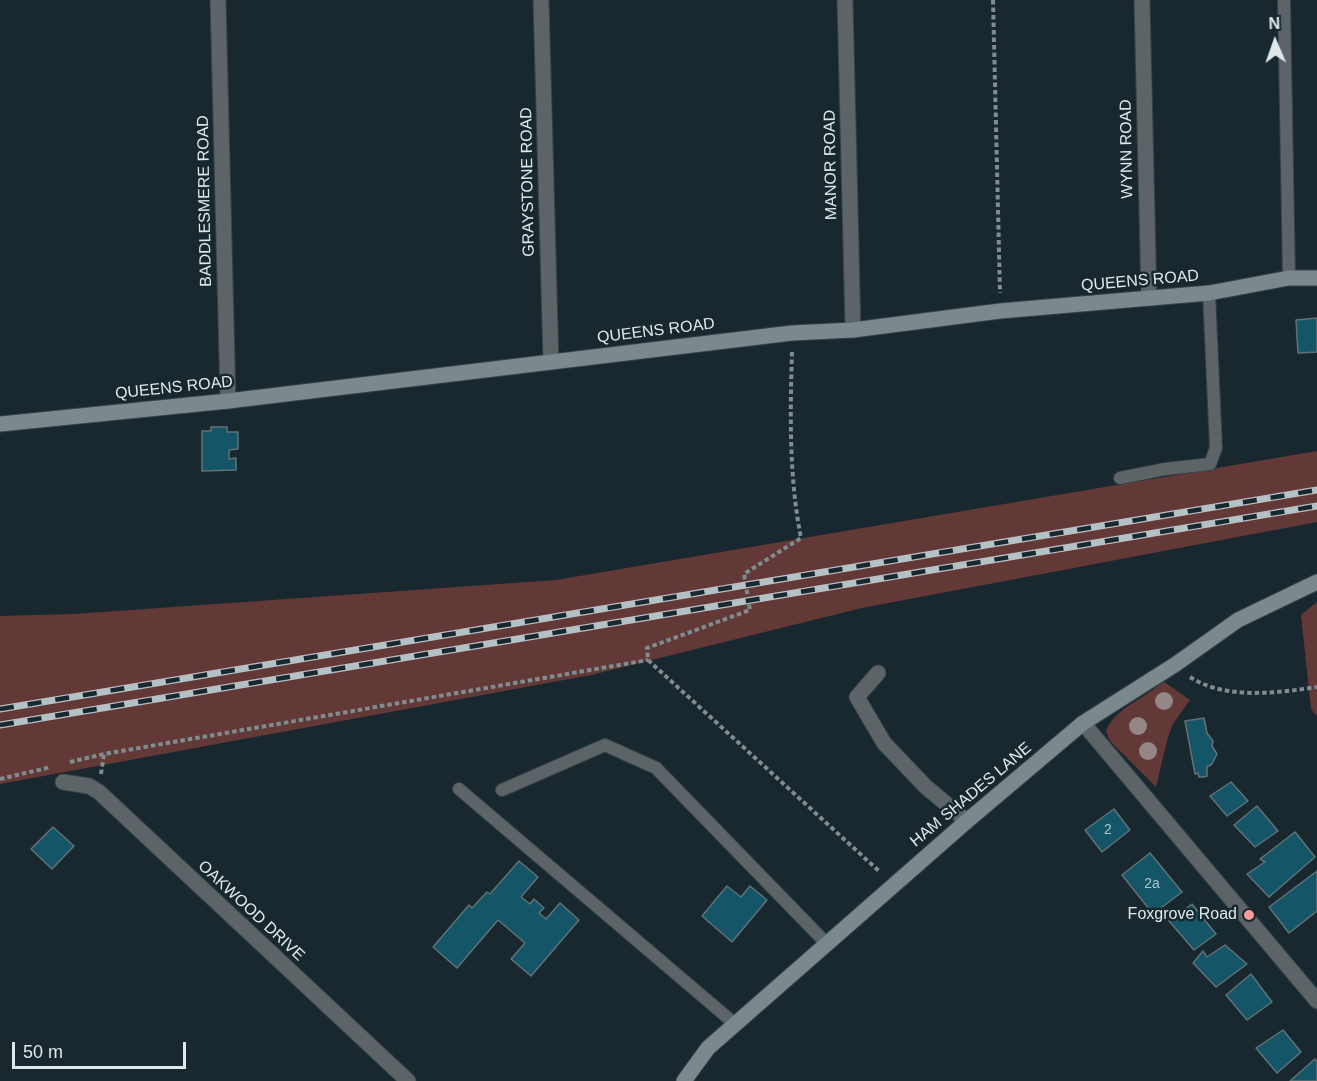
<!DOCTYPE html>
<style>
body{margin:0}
#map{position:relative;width:1317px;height:1081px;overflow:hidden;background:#18282e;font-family:Arial,sans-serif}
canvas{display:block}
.north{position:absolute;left:1245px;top:12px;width:60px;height:60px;-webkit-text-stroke:4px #18282e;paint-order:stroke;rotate:358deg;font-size:16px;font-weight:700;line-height:24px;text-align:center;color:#dfe9ec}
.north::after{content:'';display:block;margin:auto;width:21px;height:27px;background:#dfe9ec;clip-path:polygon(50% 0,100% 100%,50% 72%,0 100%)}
.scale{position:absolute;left:12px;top:1042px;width:174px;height:27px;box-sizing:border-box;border:3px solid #dfe9ec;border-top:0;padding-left:8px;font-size:18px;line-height:21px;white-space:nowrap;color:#dfe9ec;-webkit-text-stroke:4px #18282e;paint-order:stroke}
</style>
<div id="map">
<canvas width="1317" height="1081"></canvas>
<div class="north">N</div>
<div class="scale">50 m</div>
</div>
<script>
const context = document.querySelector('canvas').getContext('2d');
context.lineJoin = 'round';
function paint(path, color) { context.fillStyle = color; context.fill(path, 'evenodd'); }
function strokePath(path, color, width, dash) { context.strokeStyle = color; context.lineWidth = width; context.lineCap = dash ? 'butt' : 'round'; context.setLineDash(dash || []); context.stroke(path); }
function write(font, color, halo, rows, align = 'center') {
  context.font = font + ' Arial,sans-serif'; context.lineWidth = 5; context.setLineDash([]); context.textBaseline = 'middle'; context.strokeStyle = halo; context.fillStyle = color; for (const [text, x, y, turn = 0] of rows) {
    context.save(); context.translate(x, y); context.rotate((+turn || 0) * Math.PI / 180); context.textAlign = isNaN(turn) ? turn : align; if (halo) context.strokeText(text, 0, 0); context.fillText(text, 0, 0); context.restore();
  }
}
paint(new Path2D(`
 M1317 451V522L862 608 591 675 0 784V616L74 614 556 580Z
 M1317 602V716L1311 709 1301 615Z
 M1163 681 1190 700 1173 724 1168 737 1156 787 1110 741 1106 731C1116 706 1145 700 1163 681Z`), '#633938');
const building = new Path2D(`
 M1317 318V352L1298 353 1296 320Z
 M211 427H227V432H238V449L229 450V459L236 458V470L202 471V431H211Z
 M1204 718 1207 733 1213 741 1212 746 1217 754 1212 764 1207 767V776L1203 777H1199L1198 773 1195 774 1185 721Z
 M1231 782 1248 801 1227 816 1210 796Z
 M1257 806 1278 831 1255 847 1234 825Z
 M1114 809 1130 830 1102 852 1085 830Z
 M53 827 74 846 52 869 31 849Z
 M1295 832 1315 857 1269 897 1247 874 1265 862 1260 859Z
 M1150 853 1182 892 1153 914 1122 875Z
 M519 861 538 877 521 897 530 904 534 899 544 908 539 913 546 919 560 903 579 920 531 976 511 959 525 943 498 920 457 968 433 947 469 905 472 908 487 892 490 894Z
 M1317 871V911L1289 933 1269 907Z
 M727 886 741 897 750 886 767 900 732 942 702 916Z
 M1192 904 1216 934 1194 950 1169 921Z
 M1225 945 1247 964 1216 987 1193 963 1203 951 1207 957Z
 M1251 974 1272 1002 1247 1020 1226 995Z
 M1283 1030 1301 1052 1277 1073 1256 1048Z
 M1315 1059 1317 1062V1081H1290Z`);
paint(building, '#155568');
strokePath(building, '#607278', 1.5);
const lane = new Path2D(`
 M1284 0 1289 278
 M1120 478 1165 469 1210 464 1216 448 1209 293
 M459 789 735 1024
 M502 790 605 745 656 768 827 944`);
const street = new Path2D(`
 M218 0 228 401
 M541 0 551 362
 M845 0 853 330
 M1142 0 1149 298
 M878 673 857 697 884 743 926 787 967 821
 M1083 723 1317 1001
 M63 782 89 786 99 792 408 1081`);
const secondary = new Path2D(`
 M0 424 228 401 792 333 853 330 1000 311 1209 293 1289 278H1317
 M684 1081 708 1048 967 821 1083 723 1176 664 1238 620 1317 582`);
strokePath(lane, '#344349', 14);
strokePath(street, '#344349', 17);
strokePath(secondary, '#344349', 17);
strokePath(new Path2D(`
 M993 0 1000 293
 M792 352C790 414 789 477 801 538L744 574 750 610 647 648 648 660 880 872
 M1190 677C1225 700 1277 693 1317 687
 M70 762 104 754 648 660
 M101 774 104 754
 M0 779 51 767`), '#7f8c90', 4, [4.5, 3]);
strokePath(lane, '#5d6467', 12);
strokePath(street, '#5d6467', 15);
strokePath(secondary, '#7b888d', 15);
const rail = new Path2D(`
 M0 709 1317 490
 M0 725 1317 506`);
strokePath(rail, '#b5c1c4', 7);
strokePath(rail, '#18282e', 4.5, [14]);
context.fillStyle = '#948587';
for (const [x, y] of [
 [1164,701],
 [1138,726],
 [1148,751]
]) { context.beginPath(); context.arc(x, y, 9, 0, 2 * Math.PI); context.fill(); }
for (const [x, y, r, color] of [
 [1249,915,6,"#f59b99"]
]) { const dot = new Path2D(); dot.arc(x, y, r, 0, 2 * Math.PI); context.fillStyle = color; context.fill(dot); strokePath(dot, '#18282e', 2); }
write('14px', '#acc4cb', null, [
 ["2",1108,830],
 ["2a",1152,884]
]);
write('16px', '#dfe9ec', '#18282e', [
 ["WYNN ROAD",1127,149,-91],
 ["MANOR ROAD",831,165,-91],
 ["GRAYSTONE ROAD",528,182,-91],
 ["BADDLESMERE ROAD",205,201,-91],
 ["QUEENS ROAD",1140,281,-5],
 ["QUEENS ROAD",656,331,-7],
 ["QUEENS ROAD",174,388,-6],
 ["HAM SHADES LANE",971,795,-40],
 ["OAKWOOD DRIVE",251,911,43]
]);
write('16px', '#dfe9ec', '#18282e', [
 ["Foxgrove Road",1237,915]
], 'right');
</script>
